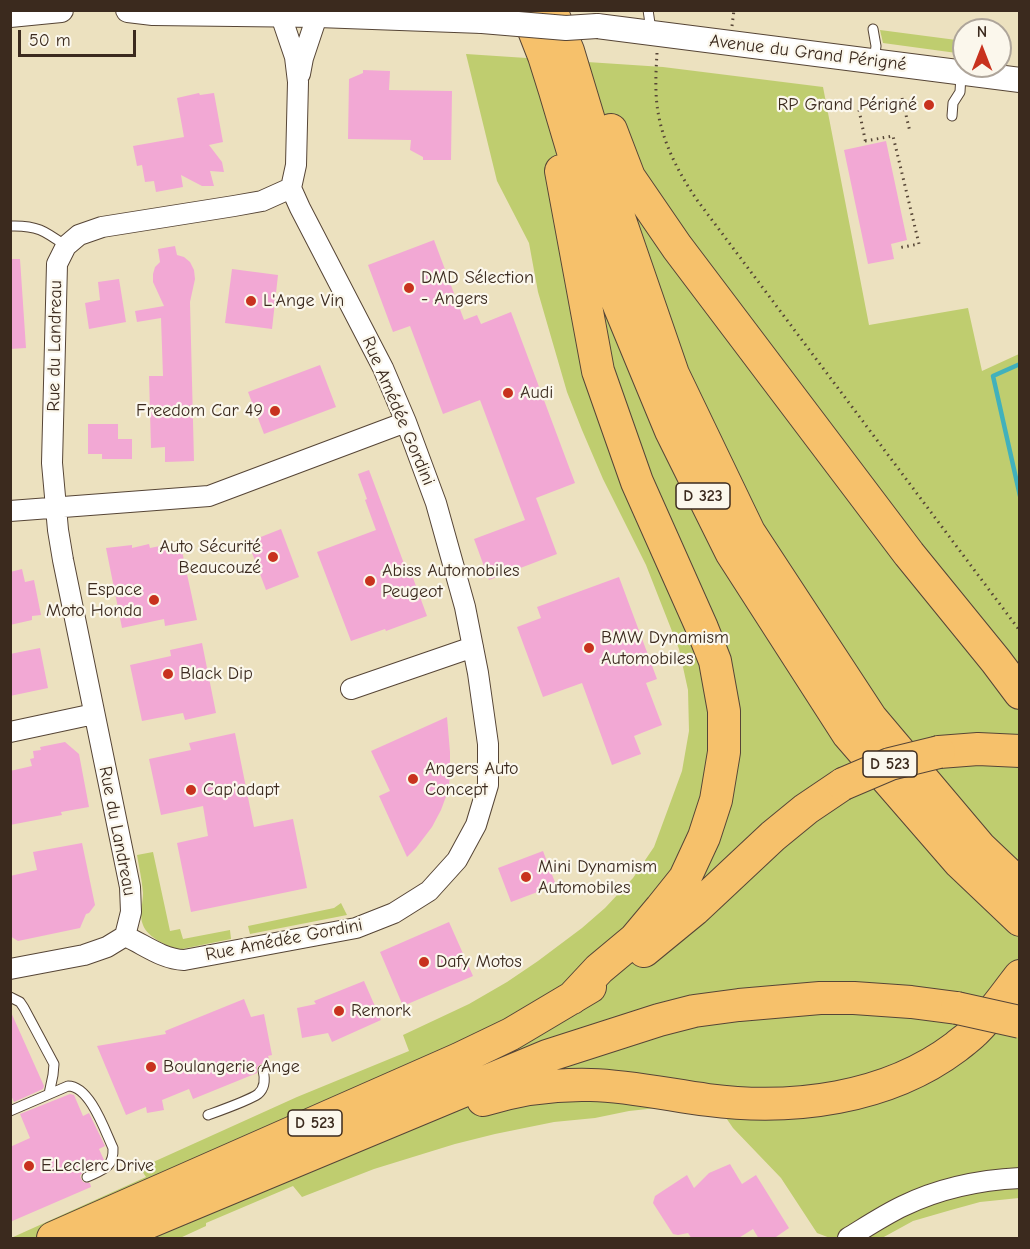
<!DOCTYPE html>
<meta charset="utf-8">
<style>
body{margin:0}
#map{position:relative;width:1030px;height:1249px;overflow:hidden;background:#ece1bf;font-family:"Comic Neue",sans-serif}
canvas{display:block}
.frame{position:absolute;inset:0;border:12px solid #3b2a1e;pointer-events:none}
.north{position:absolute;left:952px;top:18px;width:60px;height:60px;box-sizing:border-box;background:#fbf7ec;border:2px solid #aea59a;border-radius:50%;rotate:0deg;font-size:16px;font-weight:700;line-height:24px;text-align:center;color:#3b2a1e}
.north::after{content:'';display:block;margin:auto;width:21px;height:27px;background:#c8321e;clip-path:polygon(50% 0,100% 100%,50% 72%,0 100%)}
.scale{position:absolute;left:18px;top:30px;width:118px;height:27px;box-sizing:border-box;border:3px solid #3b2a1e;border-top:0;padding-left:8px;font-size:18px;line-height:21px;white-space:nowrap;color:#3b2a1e;-webkit-text-stroke:4px #fbf7ec;paint-order:stroke}
</style>
<div id="map">
<canvas width="1030" height="1249"></canvas>
<div class="frame"></div>
<div class="north">N</div>
<div class="scale">50 m</div>
</div>
<script>
const context = document.querySelector('canvas').getContext('2d');
context.lineJoin = 'round';
function paint(path, color) { context.fillStyle = color; context.fill(path, 'evenodd'); }
function strokePath(path, color, width, dash) { context.strokeStyle = color; context.lineWidth = width; context.lineCap = dash ? 'butt' : 'round'; context.setLineDash(dash || []); context.stroke(path); }
function write(font, color, halo, rows, align = 'center') {
  context.font = font + ' "Comic Neue",sans-serif'; context.lineWidth = 4.5; context.setLineDash([]); context.textBaseline = 'middle'; context.strokeStyle = halo; context.fillStyle = color; for (const [text, x, y, turn = 0] of rows) {
    context.save(); context.translate(x, y); context.rotate((+turn || 0) * Math.PI / 180); context.textAlign = isNaN(turn) ? turn : align; if (halo) context.strokeText(text, 0, 0); context.fillText(text, 0, 0); context.restore();
  }
}
paint(new Path2D(`
 M880 30 964 41V54L883 43Z
 M466 54 663 67 823 87 869 325 968 308 982 371 1019 354V1198L980 1202 951 1210 913 1221 882 1238H830L817 1233 781 1178 733 1128 720 1109 666 1107 629 1111 595 1118 554 1122 495 1134 455 1144 374 1169 302 1197 293 1186 206 1223V1226L180 1238H11L146 1177 140 1168 297 1097 409 1051 403 1035 469 1004 507 982 538 961 582 928 605 908 633 878 654 847 682 771 689 731 688 690 679 649 646 565 603 479 582 430 567 392 538 292 529 243 497 181Z
 M153 852 170 931 180 929 183 939 230 930 231 939 182 949C170 949 147 937 143 925 139 916 143 903 143 893 142 880 139 867 137 855Z
 M341 903 347 915 250 934 248 926 334 908Z`), '#bfcd6f');
strokePath(new Path2D(`
 M1020 364 993 376 1020 496`), '#41b1bc', 4.5);
paint(new Path2D(`
 M363 70 390 71 389 90 452 91 451 160H423V157L410 150 411 140 348 139 349 79 363 73Z
 M199 93 200 95 214 93 223 142 209 145 222 162 224 172 210 171 214 186H202L181 175 183 187 156 192 154 181 145 182 142 165 137 166 133 146 184 137 177 98Z
 M886 141 907 240 891 244 894 259 868 264 844 150Z
 M434 240 464 320 477 315 481 324 511 312 575 483 536 498 557 554 489 580 474 539 525 520 480 400 443 414 410 326 393 332 368 265Z
 M175 246 177 255 184 257 190 262 194 270 195 279 190 302 194 461 165 462V447L151 448 149 376H163L161 318 137 322 135 311 164 306 153 282V274L155 267 160 262 158 249Z
 M10 259H20L26 348 10 349Z
 M232 269 278 275 272 329 225 323Z
 M119 279 126 322 89 329 85 303 100 300 98 282Z
 M320 365 336 407 264 434 248 392Z
 M88 424H118V439H132V459H102V454H88Z
 M369 470 406 569 409 567 427 616 386 631 385 629 351 641 317 552 376 530 365 500 367 499 358 474Z
 M281 529 299 577 266 590 248 542Z
 M180 542 197 620 165 626 164 619 122 628 106 548 132 545V548L149 544 150 548Z
 M22 569 25 582 34 580 41 615 32 616V620L10 625V572Z
 M619 577 657 679 646 683 662 725 634 736 641 754 612 765 582 683 543 697 517 627 541 618 537 607Z
 M202 643 216 713 185 720 183 713 142 721 130 665 171 656 170 650Z
 M40 648 48 688 10 696V654Z
 M447 717 450 752V777L448 791 441 810 432 827 416 848 407 857 379 796 390 791 371 751Z
 M235 733 254 827 293 819 307 888 191 912 177 843 208 836 203 806 161 815 149 759 191 750 189 743Z
 M65 742 79 754 89 807 61 812 62 815 10 825V771L32 766 30 759 34 758 33 751 41 750 40 747Z
 M82 843 95 905 89 913 86 914 80 928 18 941 10 936V876L37 870 33 852Z
 M543 851 556 885 511 902 498 868Z
 M449 922 473 976 403 1006 380 952Z
 M364 981 381 1020 332 1042 328 1033 302 1038 297 1008 316 1004 314 1001Z
 M244 999 251 1017 264 1014 272 1055 268 1056 272 1067 269 1068 266 1064H261L257 1067V1073L193 1099 189 1089 162 1100 164 1110 147 1113 146 1107 126 1115 97 1046 166 1034 165 1031Z
 M10 1010 44 1086 43 1089 14 1102 10 1093Z
 M70 1094 74 1095 83 1116 89 1113 105 1146 99 1149 104 1160 99 1164 84 1171 80 1176 83 1182 90 1183 91 1187 10 1222V1147L30 1138 20 1114Z
 M730 1164 742 1184 756 1175 789 1228 773 1239H759L753 1229 737 1239H692L688 1233 678 1235 673 1234 653 1203 655 1196 687 1175 694 1188 709 1173Z`), '#f2a8d4');
const service = new Path2D(`
 M648 10 651 30
 M873 29 876 46 874 61
 M952 116 953 103 960 92 961 75
 M10 226C37 225 45 231 66 246
 M10 997 20 1002 24 1008 54 1064 53 1075 49 1094
 M10 1111 68 1086C90 1086 105 1131 113 1148 114 1168 102 1170 87 1177
 M208 1115C219 1111 250 1100 258 1094 265 1088 265 1078 263 1070`);
const minor = new Path2D(`
 M300 74 303 58 319 10
 M10 511 209 496 406 422
 M351 689 473 647
 M10 732 94 714
 M125 936C145 945 162 959 184 960L356 928 394 913 429 891 457 860 476 825 488 785V744L478 673 465 607 436 503 406 422 383 368 300 208 291 188
 M10 969 84 955 107 947 125 936 131 912 130 887 63 560 58 530 52 463 57 264 66 246 79 235 102 227 234 206 262 201 291 188 296 165 298 82 295 57 279 10
 M848 1238C866 1227 884 1215 903 1206 940 1188 979 1180 1020 1178`);
const tertiary = new Path2D(`
 M128 10 153 13 318 15 482 21
 M10 15 61 10
 M597 26 1020 80`);
const trunk = new Path2D(`
 M526 10 544 56 555 91 618 303 671 431 731 552 848 734 960 863 1020 920
 M551 10 568 51 613 200 673 374 749 532 871 718 980 847 1020 885
 M611 130 629 177 677 247 909 554 996 661 1020 693
 M561 171 598 371 637 482 702 628 715 661 724 711V752L716 800 704 837 685 878 661 908 635 939 599 969 572 998
 M939 752 978 749 1020 751
 M644 951 694 910 773 836 806 809 843 784
 M483 1100C518 1089 554 1084 591 1085 630 1086 670 1095 708 1100 792 1111 887 1099 956 1047 962 1042 968 1038 974 1032 991 1016 1005 995 1020 976
 M53 1238 459 1059 511 1034 590 987
 M111 1238 180 1209 547 1056 659 1020 694 1011 739 1005 820 998H854L911 1002 957 1008`);
strokePath(service, '#564536', 11);
strokePath(minor, '#564536', 22);
strokePath(tertiary, '#564536', 26);
strokePath(trunk, '#564536', 34);
strokePath(new Path2D(`
 M732 26 734 10
 M657 53C656 70 655 88 657 105 661 140 678 172 697 200L1020 631
 M902 98 910 132
 M859 110 866 144
 M865 141 893 136 919 244 898 248`), '#564536', 3, [1.5, 4.5]);
strokePath(service, '#fff', 9);
strokePath(minor, '#fff', 20);
strokePath(tertiary, '#fff', 24);
strokePath(trunk, '#f6c16b', 32);
const tertiaryBridge = new Path2D(`
 M482 21 566 28 597 26`);
const trunkBridge = new Path2D(`
 M843 784 890 764 939 752
 M957 1008 1020 1022`);
strokePath(tertiaryBridge, '#564536', 26, []);
strokePath(trunkBridge, '#564536', 34, []);
strokePath(tertiaryBridge, '#fff', 24);
strokePath(trunkBridge, '#f6c16b', 32);
for (const [x, y, r, color] of [
 [929,105,6,"#c8321e"],
 [409,288,6,"#c8321e"],
 [251,301,6,"#c8321e"],
 [508,393,6,"#c8321e"],
 [275,411,6,"#c8321e"],
 [273,557,6,"#c8321e"],
 [370,581,6,"#c8321e"],
 [154,600,6,"#c8321e"],
 [589,648,6,"#c8321e"],
 [168,674,6,"#c8321e"],
 [413,779,6,"#c8321e"],
 [191,790,6,"#c8321e"],
 [526,877,6,"#c8321e"],
 [424,962,6,"#c8321e"],
 [339,1011,6,"#c8321e"],
 [151,1067,6,"#c8321e"],
 [29,1166,6,"#c8321e"]
]) { const dot = new Path2D(); dot.arc(x, y, r, 0, 2 * Math.PI); context.fillStyle = color; context.fill(dot); strokePath(dot, '#fbf7ec', 2); }
for (const [x, y, w] of [
 [703,496,54],
 [890,764,54],
 [315,1123,54]
]) { const box = new Path2D(); box.roundRect(x - w / 2, y - 13, w, 26, 4.5); context.fillStyle = '#fbf7ec'; context.fill(box); strokePath(box, '#3b2a1e', 1.5); }
write('bold 16px', '#3b2a1e', null, [
 ["D 323",703,496],
 ["D 523",890,764],
 ["D 523",315,1123]
]);
write('18px', '#3b2a1e', '#fbf7ec', [
 ["Avenue du Grand Périgné",808,53,7],
 ["Rue du Landreau",55,346,-89],
 ["Rue Amédée Gordini",398,411,67],
 ["Rue du Landreau",117,831,79],
 ["Rue Amédée Gordini",284,940,-11]
]);
write('18px', '#3b2a1e', '#fbf7ec', [
 ["RP Grand Périgné",917,105,"right"],
 ["DMD Sélection",421,278],
 ["- Angers",421,299],
 ["L'Ange Vin",263,301],
 ["Audi",520,393],
 ["Freedom Car 49",263,411,"right"],
 ["Auto Sécurité",261,547,"right"],
 ["Beaucouzé",261,568,"right"],
 ["Abiss Automobiles",382,571],
 ["Peugeot",382,592],
 ["Espace",142,590,"right"],
 ["Moto Honda",142,611,"right"],
 ["BMW Dynamism",601,638],
 ["Automobiles",601,659],
 ["Black Dip",180,674],
 ["Angers Auto",425,769],
 ["Concept",425,790],
 ["Cap'adapt",203,790],
 ["Mini Dynamism",538,867],
 ["Automobiles",538,888],
 ["Dafy Motos",436,962],
 ["Remork",351,1011],
 ["Boulangerie Ange",163,1067],
 ["E.Leclerc Drive",41,1166]
], 'left');
</script>
